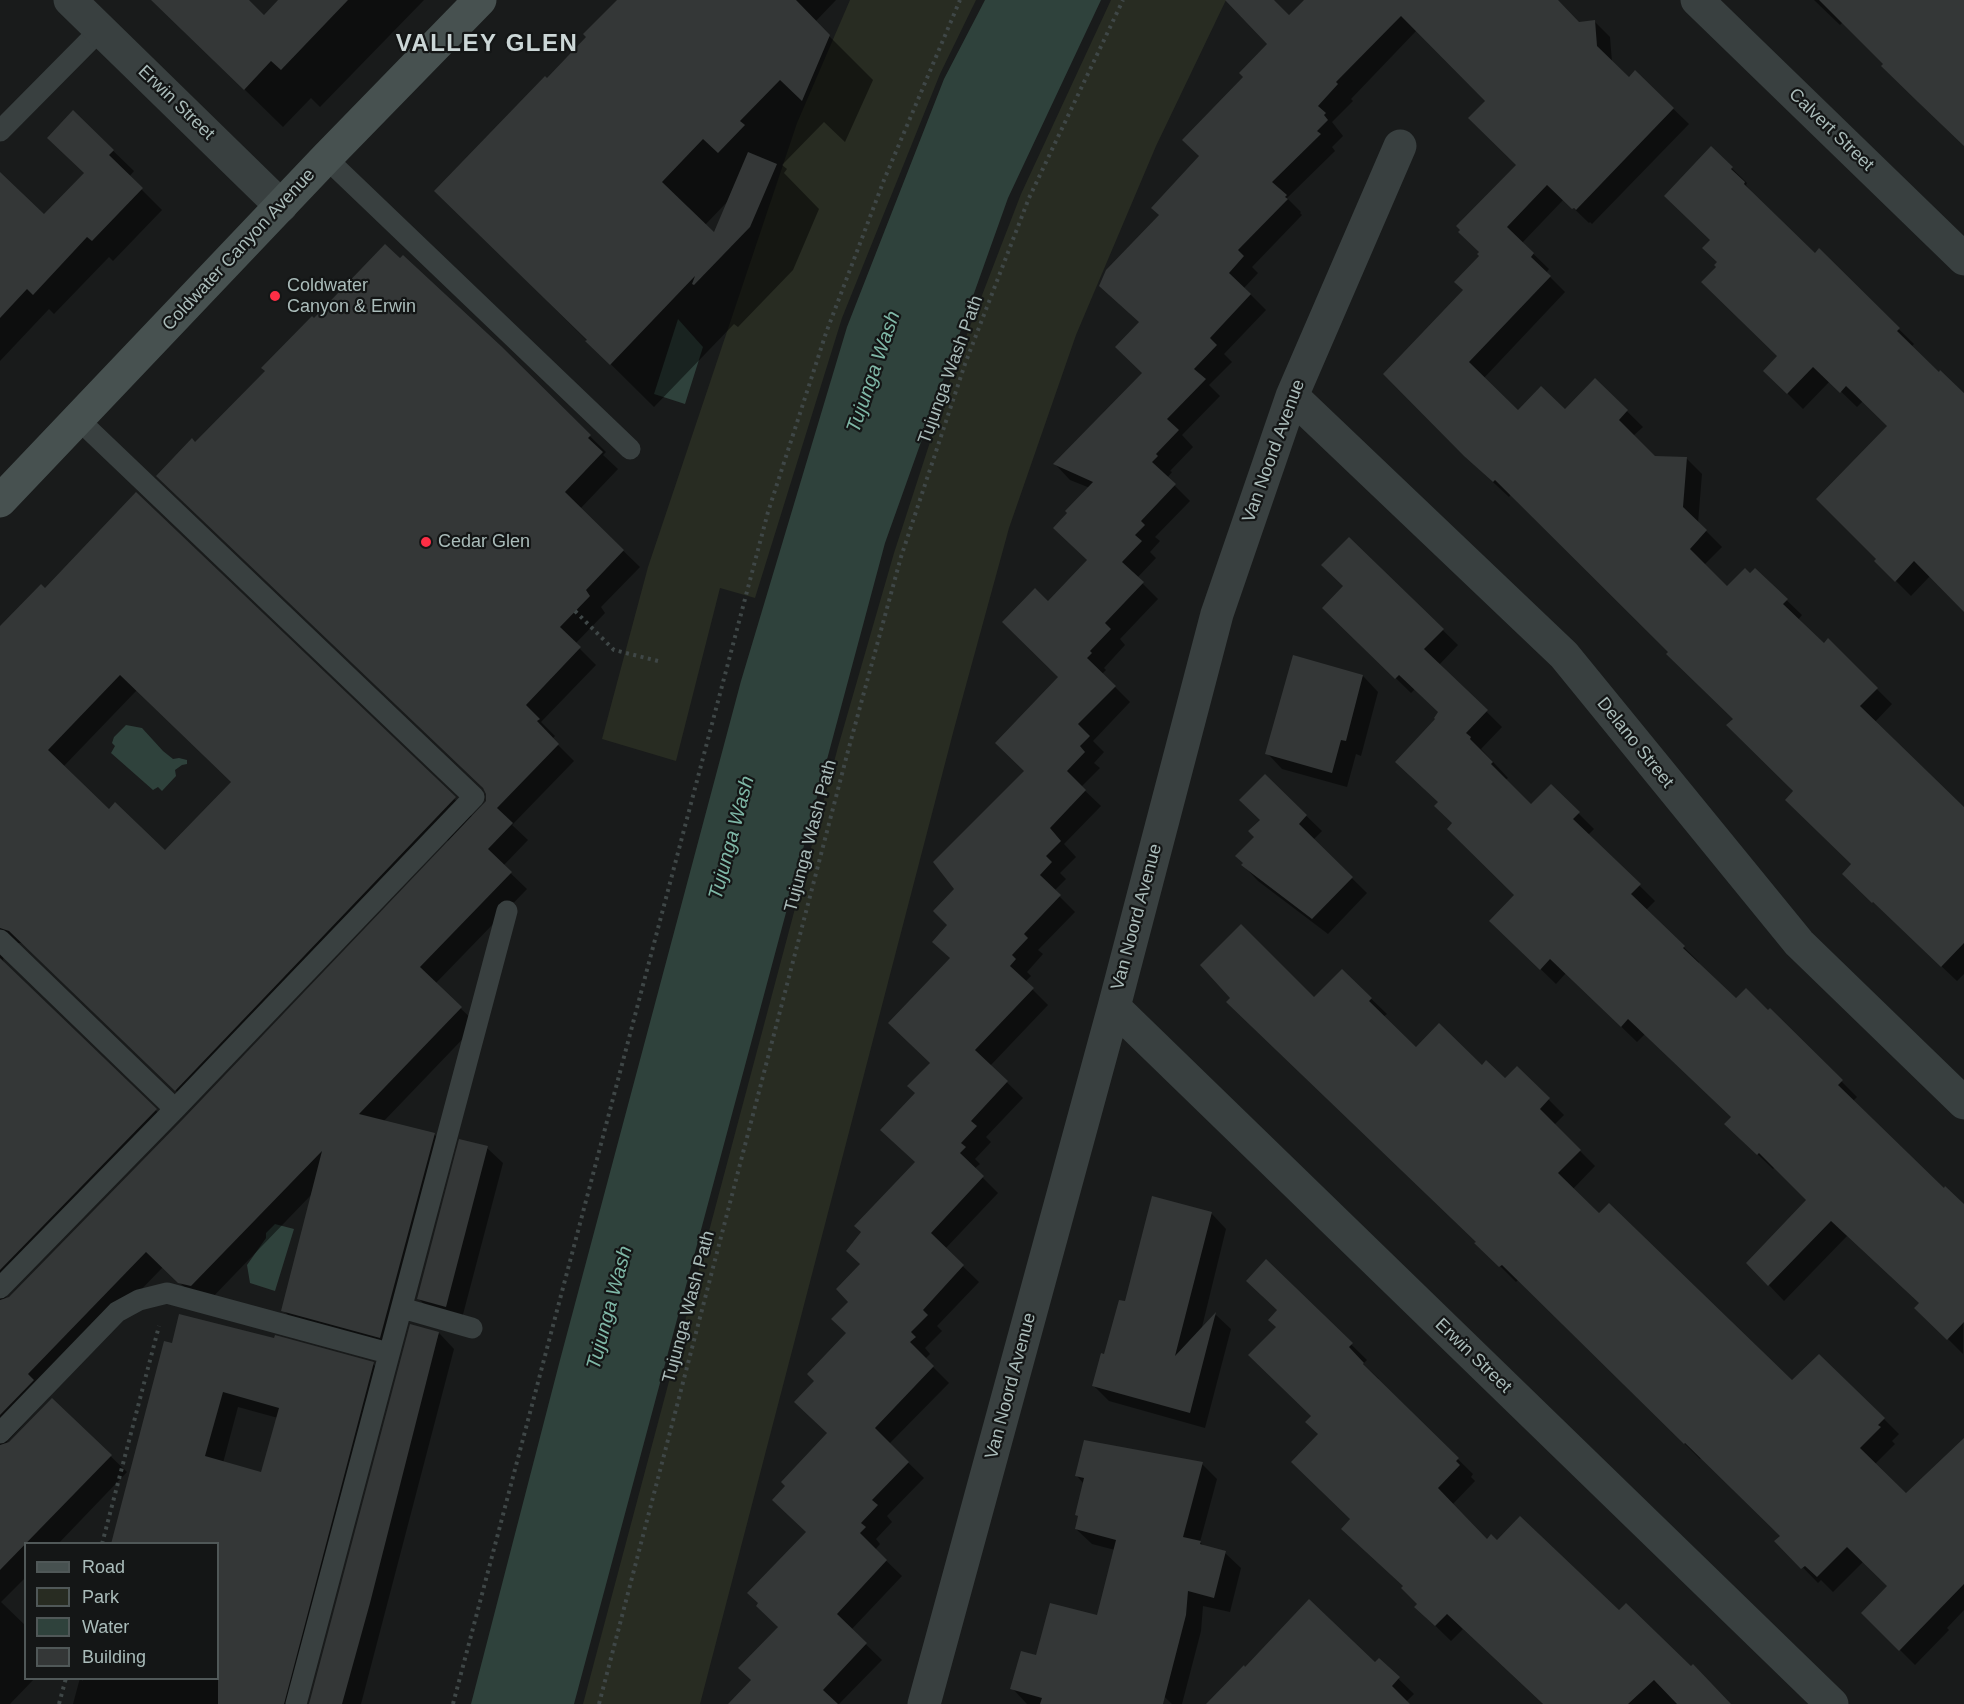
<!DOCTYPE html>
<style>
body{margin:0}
#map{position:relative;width:1964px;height:1704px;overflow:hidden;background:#191b1b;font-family:Helvetica,sans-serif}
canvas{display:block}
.legend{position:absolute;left:24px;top:1542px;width:195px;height:138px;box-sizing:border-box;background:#141616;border:2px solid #505858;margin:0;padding:8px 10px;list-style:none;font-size:18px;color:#aabcba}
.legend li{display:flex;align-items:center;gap:12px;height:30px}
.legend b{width:30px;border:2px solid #505858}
</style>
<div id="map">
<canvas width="1964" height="1704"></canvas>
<ul class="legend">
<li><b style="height:8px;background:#475150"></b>Road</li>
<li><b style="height:16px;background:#282c22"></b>Park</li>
<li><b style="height:16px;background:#2f423c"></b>Water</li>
<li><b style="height:16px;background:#343737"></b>Building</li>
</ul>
</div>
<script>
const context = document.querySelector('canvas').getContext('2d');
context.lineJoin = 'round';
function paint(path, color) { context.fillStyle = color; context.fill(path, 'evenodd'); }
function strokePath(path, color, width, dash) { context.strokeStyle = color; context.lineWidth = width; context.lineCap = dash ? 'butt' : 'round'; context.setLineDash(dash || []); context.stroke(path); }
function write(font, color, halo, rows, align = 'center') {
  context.font = font + ' Helvetica,sans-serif'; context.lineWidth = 4.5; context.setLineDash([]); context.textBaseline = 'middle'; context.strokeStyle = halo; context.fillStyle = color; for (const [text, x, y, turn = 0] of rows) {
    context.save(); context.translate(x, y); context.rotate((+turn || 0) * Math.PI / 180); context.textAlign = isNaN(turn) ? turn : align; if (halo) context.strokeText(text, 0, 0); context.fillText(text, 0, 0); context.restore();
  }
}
paint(new Path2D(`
 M850 0H976L940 74 842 318 755 598 720 588 676 761 602 739 648 567 797 123Z
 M1111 0H1226L1156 146 1076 335 1009 528 954 729 700 1704H583L838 747 894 553 954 368 1021 194Z`), '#282c22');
paint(new Path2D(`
 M985 0H1101L1008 198 885 543 574 1704H471L560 1360 741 681 847 327 944 79Z
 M678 319 703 347 685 404 654 394Z
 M126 725 142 728 163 751 173 759 179 758 187 760V764L182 765 175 770 176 776 162 791 158 787 153 790 111 753 115 746 112 743 114 737Z
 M275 1224 294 1229 275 1291 250 1283 247 1265 266 1238V1233Z`), '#2f423c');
paint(new Path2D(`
 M153 0H247L264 17 288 0H424L320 107 311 98 283 127Z
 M619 0H836L815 22 873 80 845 142 824 122 782 165 787 169 784 173 819 209 793 270 738 327 734 324 654 407 436 191 588 37ZM728 201 714 235 705 225Z
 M1229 0H1273L1289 17 1306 0H1555L1579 23 1594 21 1610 37 1612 62 1629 79 1635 72 1689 124 1592 224 1590 222 1589 223 1564 199 1522 243 1549 269 1546 273 1565 292 1483 379 1518 412 1565 411 1595 380 1643 427 1633 436 1654 457 1686 458 1702 474 1698 523 1722 547 1704 565 1727 588 1750 575 1755 570 1802 615 1798 620 1824 645 1828 641 1892 704 1874 723 1964 810V974L1957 981 1844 874 1853 865 1734 719 1670 652 1511 494 1509 497 1481 471 1385 374 1465 291 1481 256 1518 165 1487 101 1417 30 1351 99 1353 101 1332 122 1343 136 1332 147 1335 151 1287 198 1301 212 1300 213 1302 215 1252 267 1258 273 1244 288 1266 310 1224 354 1232 362 1209 385 1220 396 1182 435 1193 447 1170 471 1172 472 1167 478 1190 501 1155 537 1160 541 1150 552 1156 558 1137 578 1158 599 1120 639 1125 645 1104 668 1106 670 1102 674 1130 702 1093 741 1104 752 1094 763 1100 768 1081 787 1101 806 1064 844 1076 857 1060 873 1066 879 1054 891 1075 912 1038 950 1043 954 1027 972 1031 976 1025 982 1048 1005 990 1066 1023 1098 986 1137 991 1142 975 1159 980 1164 974 1169 998 1193 945 1249 979 1282 937 1326 942 1331 925 1348 930 1354 925 1359 949 1383 889 1444 924 1478 887 1516 892 1522 876 1539 880 1544 875 1550 902 1576 851 1630 882 1660 839 1704H739L780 1627 808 1533 828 1433 816 1381 848 1333 850 1302 861 1265 917 1163V1093L932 1063 951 959 949 925 956 889 1026 772 1060 677 1048 603 1089 561 1090 488 1070 480 1055 464 1144 374 1140 323 1161 216 1201 157 1245 77 1270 44Z
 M1814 0H1964V145L1843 22 1840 25Z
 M73 112 134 171 129 177 162 210 113 261 109 257 54 314 49 309 0 361V174L44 216 86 173Z
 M1711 148 1747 183 1746 185 1758 200 1815 255 1819 251 1914 344 1911 347 1939 374 1964 393V610L1930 576 1911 596 1876 561 1878 559 1889 426 1863 401 1857 407 1830 381 1803 409 1765 371 1779 356 1718 267 1719 262 1712 240Z
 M499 347 606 452 603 455 618 469 580 509 640 567 601 607 605 613 575 644 596 665 541 722 555 736 552 739 574 761 512 825 528 840 503 866 527 889 435 984 477 1024 383 1122 434 1134 450 1151 396 1353 299 1326 283 1310 313 1193 208 1302 196 1298 163 1267 43 1391 49 1397 7 1442 9 1444 52 1400 127 1472 58 1544H26V1577L1 1602 26 1626V1678H35L10 1704H0V628L45 590 136 494 473 817 488 801V794L195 444ZM137 690 233 782 165 853 109 811 63 767ZM447 840 449 842 185 1119 10 1298 3 1302 7 1295 172 1126 6 966 3 960 6 948 14 943H21L27 947 192 1106Z
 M1349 539 1458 645 1439 665 1502 727 1481 749 1508 778 1505 780 1531 806 1551 786 1594 829 1588 835 1655 901 1646 910 1699 962 1698 964 1736 1000 1768 1012 1770 1010 1857 1097 1852 1102 1944 1190 1964 1206 1963 1354 1916 1307 1920 1303 1848 1235 1784 1301 1748 1263 1808 1200 1775 1167 1773 1169 1726 1124 1732 1117 1645 1034 1637 1042 1566 973 1556 984 1491 921 1516 895 1454 824 1439 803 1437 719 1440 713 1415 689 1411 693 1324 608 1345 586Z
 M1363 676 1378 692 1361 756 1356 754 1347 787 1282 769 1267 753Z
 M1265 776 1322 831 1313 840 1367 893 1328 934 1258 881 1243 865 1261 820Z
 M1342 971 1387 1014 1383 1017 1416 1049 1482 1067 1505 1081 1517 1068 1564 1115 1554 1125 1595 1166 1572 1190 1599 1215 1792 1382 1884 1419 1899 1434 1892 1441 1895 1444 1874 1465 1906 1495 1964 1455V1610L1947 1628 1949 1630 1915 1665 1863 1613 1889 1586 1864 1561 1833 1592 1821 1580 1818 1583 1777 1541 1782 1536 1702 1457 1700 1459 1678 1437 1518 1280 1516 1282 1477 1243 1478 1242 1232 998 1314 999Z
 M487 1148 503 1163 461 1322 434 1314 419 1299Z
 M1211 1213 1226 1229 1201 1331 1216 1315 1231 1329 1205 1428 1109 1401 1094 1386 1105 1356Z
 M1266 1261 1367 1360 1363 1364 1379 1379 1377 1380 1473 1474 1471 1477 1475 1481 1452 1505 1487 1541 1619 1613 1730 1704H1543L1463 1629 1451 1641 1416 1607 1419 1604 1352 1519 1277 1327 1279 1310Z
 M439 1333 454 1349 361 1704H311Z
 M165 1343 373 1364 388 1379 302 1704H73L80 1678 83 1681V1678H218V1544ZM238 1407 278 1418 262 1474 223 1463Z
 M1202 1464 1217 1479 1200 1542 1205 1547 1225 1553 1241 1568 1230 1612 1203 1606 1201 1631 1182 1704H1172L1155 1688 1151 1704H1027L1012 1688 1037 1657 1098 1617 1115 1550 1092 1544 1076 1529 1079 1517 1077 1515 1084 1484 1076 1475Z
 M1379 1660 1414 1694 1406 1702 1408 1704H1228L1375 1664Z`), '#0007');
paint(new Path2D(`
 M151 0H249L264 15 278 0H348L281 70 271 61 244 90Z
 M617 0H796L830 35 802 101 780 80 740 121 745 125 718 153 703 139 662 182 714 232 748 152 777 164 750 227 694 285 692 284 695 276 610 365 585 341 587 340 434 191 545 76 547 78 586 37 583 34Z
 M1225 0H1274L1289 15 1304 0H1558L1579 22 1595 20 1597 46 1629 77 1635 70 1674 108 1576 210 1574 208 1572 209 1547 185 1507 227 1534 253 1531 257 1551 276 1469 362 1518 410 1541 386 1565 409 1595 378 1628 410 1619 420 1655 456 1687 457 1683 507 1707 530 1690 549 1727 586 1745 568 1750 573 1755 568 1788 599 1783 604 1824 643 1828 638 1878 688 1860 706 1964 807V943L1941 967 1873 902 1872 903 1842 874 1851 864 1785 800 1793 791 1726 725 1733 719 1666 654 1668 652 1495 480 1493 482 1464 456 1383 374 1463 290 1454 282 1479 256 1477 254 1479 252 1458 232 1460 230 1456 226 1516 165 1468 118 1485 101 1401 16 1336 82 1338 84 1318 106 1326 113 1324 115 1328 120 1317 131 1321 134 1272 182 1287 195 1285 197 1288 199 1238 250 1244 256 1229 273 1251 294 1210 338 1217 345 1194 369 1206 379 1167 419 1179 430 1156 454 1158 456 1152 462 1176 484 1141 521 1145 525 1135 535 1142 541 1122 562 1144 582 1105 623 1111 629 1090 651 1092 653 1087 658 1116 686 1078 724 1090 736 1080 746 1085 752 1067 771 1086 790 1050 828 1061 841 1046 856 1052 862 1040 875 1061 895 1024 934 1028 938 1012 955 1016 959 1010 966 1034 988 975 1050 1008 1081 971 1121 977 1126 961 1143 966 1147 960 1153 984 1176 931 1233 964 1265 923 1310 928 1315 911 1332 916 1337 910 1342 934 1366 875 1428 909 1462 872 1500 878 1505 861 1523 866 1527 860 1533 887 1560 837 1614 867 1643 823 1690 838 1704H728L751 1680 738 1668 778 1627 756 1606 758 1603 747 1593 806 1532 772 1500 785 1486 781 1482 827 1433 794 1402 814 1381 807 1374 846 1333 831 1319 848 1302 836 1289 860 1264 846 1251 861 1232 854 1226 915 1162 880 1130 915 1093 907 1086 930 1063 888 1023 950 958 932 942 947 925 933 911 954 889 933 862 1024 771 995 743 1058 677 1002 622 1035 588 1048 601 1087 560 1053 528 1067 513 1065 511 1093 482 1053 464 1142 373 1115 347 1139 322 1099 286 1106 270 1159 215 1151 208 1199 156 1182 140 1243 77 1239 73 1267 44Z
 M1819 0H1964V146L1918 102 1881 66 1883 64Z
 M73 110 114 150 109 155 143 188 92 241 87 237 33 295 27 289 0 318V172L44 214 84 173 47 138Z
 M1711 146 1733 167 1731 169 1745 182 1744 184 1815 253 1819 248 1900 328 1897 331 1939 372 1940 370 1964 393V612L1914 561 1895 582 1874 561 1876 559 1816 499 1887 426 1846 386 1840 393 1813 367 1787 394 1763 371 1777 356 1701 282 1716 267 1714 265 1717 262 1702 248 1710 240 1664 196Z
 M385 244 400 258 403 255 501 346 591 435 588 438 603 452 565 492 624 550 586 590 590 596 560 627 581 647 526 705 540 719 537 721 559 744 497 808 513 823 488 849 512 872 420 967 462 1007 359 1114 435 1133 380 1338 281 1311 322 1151 191 1286 178 1283 146 1252 28 1374 34 1380 0 1415V1300L9 1297 184 1118 486 801V794L483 788 156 476 192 438 195 442 265 371 261 368 312 316 314 318Z
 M136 492 456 797 175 1091 9 931 0 928V626L41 584 45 588ZM120 675 231 782 165 850 115 802 109 809 48 750Z
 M1349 537 1444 629 1424 649 1488 710 1466 733 1471 737 1470 739 1493 762 1491 764 1531 804 1551 784 1580 812 1573 819 1641 884 1631 894 1685 946 1683 948 1736 998 1746 988 1768 1010 1770 1008 1843 1080 1838 1085 1944 1188 1945 1186 1964 1204V1322L1947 1340 1914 1308 1919 1303 1831 1221 1768 1286 1746 1263 1806 1200 1759 1153 1757 1155 1724 1124 1731 1117 1628 1019 1621 1027 1550 959 1540 970 1489 921 1514 895 1447 829 1452 823 1434 806 1438 802 1395 762 1435 719 1434 718 1438 712 1399 675 1395 679 1322 608 1343 586 1321 565Z
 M1293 655 1363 675 1346 741 1341 740 1332 773 1265 754Z
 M1265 774 1307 815 1299 824 1353 877 1312 919 1241 865 1243 863 1235 856 1254 837 1248 831 1260 820 1239 800Z
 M1241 924 1314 997 1342 969 1372 998 1369 1001 1416 1047 1439 1023 1482 1065 1486 1060 1505 1078 1517 1066 1550 1098 1540 1109 1581 1150 1558 1173 1599 1213 1609 1203 1792 1380 1819 1354 1885 1418 1878 1425 1881 1427 1860 1448 1906 1493 1964 1438V1584L1899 1651 1861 1613 1887 1586 1847 1547 1817 1577 1805 1566 1801 1569 1774 1541 1780 1536 1685 1443 1684 1444 1502 1265 1499 1267 1474 1243 1476 1242 1226 1002 1230 998 1200 965Z
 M0 958 157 1109 0 1270Z
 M459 1139 488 1146 446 1307 417 1299Z
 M1152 1196 1212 1212 1175 1356 1216 1312 1190 1413 1092 1386 1101 1353 1104 1354 1119 1300 1125 1301Z
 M1266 1259 1353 1343 1349 1347 1364 1363 1363 1364 1459 1458 1456 1461 1460 1465 1438 1488 1487 1539 1491 1534 1497 1540 1520 1516 1619 1610 1626 1603 1691 1666 1693 1664 1731 1704H1677L1654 1680 1628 1704H1543L1447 1614 1435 1626 1414 1607 1417 1604 1401 1588 1403 1586 1341 1529 1350 1519 1291 1462 1318 1434 1305 1422 1311 1416 1248 1355 1276 1327 1268 1320 1277 1310 1246 1281Z
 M179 1314 274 1338 275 1335 374 1362 284 1704H218V1544H111L164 1341 172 1343ZM223 1392 279 1408 261 1472 205 1456Z
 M410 1324 439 1332 370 1603 342 1704H309Z
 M52 1398 112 1455 0 1570V1445L9 1442Z
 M1084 1440 1203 1462 1183 1537 1201 1541 1200 1544 1226 1551 1214 1598 1188 1591 1186 1615 1163 1704H1040L1042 1698 1010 1689 1021 1651 1036 1655 1050 1603 1097 1615 1116 1540 1075 1529 1078 1516 1075 1515 1084 1478 1075 1476Z
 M1309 1599 1375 1662 1379 1658 1400 1677 1392 1686 1410 1704H1206L1244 1665 1245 1667Z`), '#343737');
strokePath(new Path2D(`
 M575 611 614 650 662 662
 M102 1544 159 1326
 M59 1704 66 1678
 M453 1704 768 512 826 333 884 180 960 0
 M599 1704 848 751 901 557 965 364 1029 198 1123 0`), '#3f4747', 4, [3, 4.5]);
strokePath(new Path2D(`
 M0 131 101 29
 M326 158 630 449
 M0 940 175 1109
 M0 1288 175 1109 474 797 79 420
 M402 1308 472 1328
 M0 1433 117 1312 139 1300 167 1293 388 1353
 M296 1704 507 911`), '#394040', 21);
strokePath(new Path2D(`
 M70 0 281 206
 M1697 0 1964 259
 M1292 396 1564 655 1799 943 1964 1103
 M1114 1007 1832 1704
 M924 1704 1114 1007 1217 614 1292 396 1400 146`), '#394040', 33);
strokePath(new Path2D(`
 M0 501 326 158 480 0`), '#475150', 33);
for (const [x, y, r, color] of [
 [275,296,6,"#fe2e45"],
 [426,542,6,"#fe2e45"]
]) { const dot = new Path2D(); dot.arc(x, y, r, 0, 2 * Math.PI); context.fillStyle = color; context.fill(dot); strokePath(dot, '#141616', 2); }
write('18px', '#aabcba', '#141616', [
 ["Erwin Street",176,103,44],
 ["Calvert Street",1831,130,44],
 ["Coldwater Canyon Avenue",239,250,-47],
 ["Tujunga Wash Path",951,370,-70],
 ["Van Noord Avenue",1274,451,-70],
 ["Delano Street",1635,743,51],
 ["Tujunga Wash Path",811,836,-75],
 ["Van Noord Avenue",1137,917,-75],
 ["Tujunga Wash Path",689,1307,-75],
 ["Erwin Street",1473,1356,44],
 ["Van Noord Avenue",1011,1386,-75]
]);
write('18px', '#aabcba', '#141616', [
 ["Coldwater",287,286],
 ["Canyon & Erwin",287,307],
 ["Cedar Glen",438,542]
], 'left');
write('italic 20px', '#7fb8a7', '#141616', [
 ["Tujunga Wash",874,372,-71],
 ["Tujunga Wash",732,838,-75],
 ["Tujunga Wash",610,1308,-75]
]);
context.letterSpacing = '1.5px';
write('bold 24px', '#ccd7d7', '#141616', [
 ["VALLEY GLEN",487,44]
]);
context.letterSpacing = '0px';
</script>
